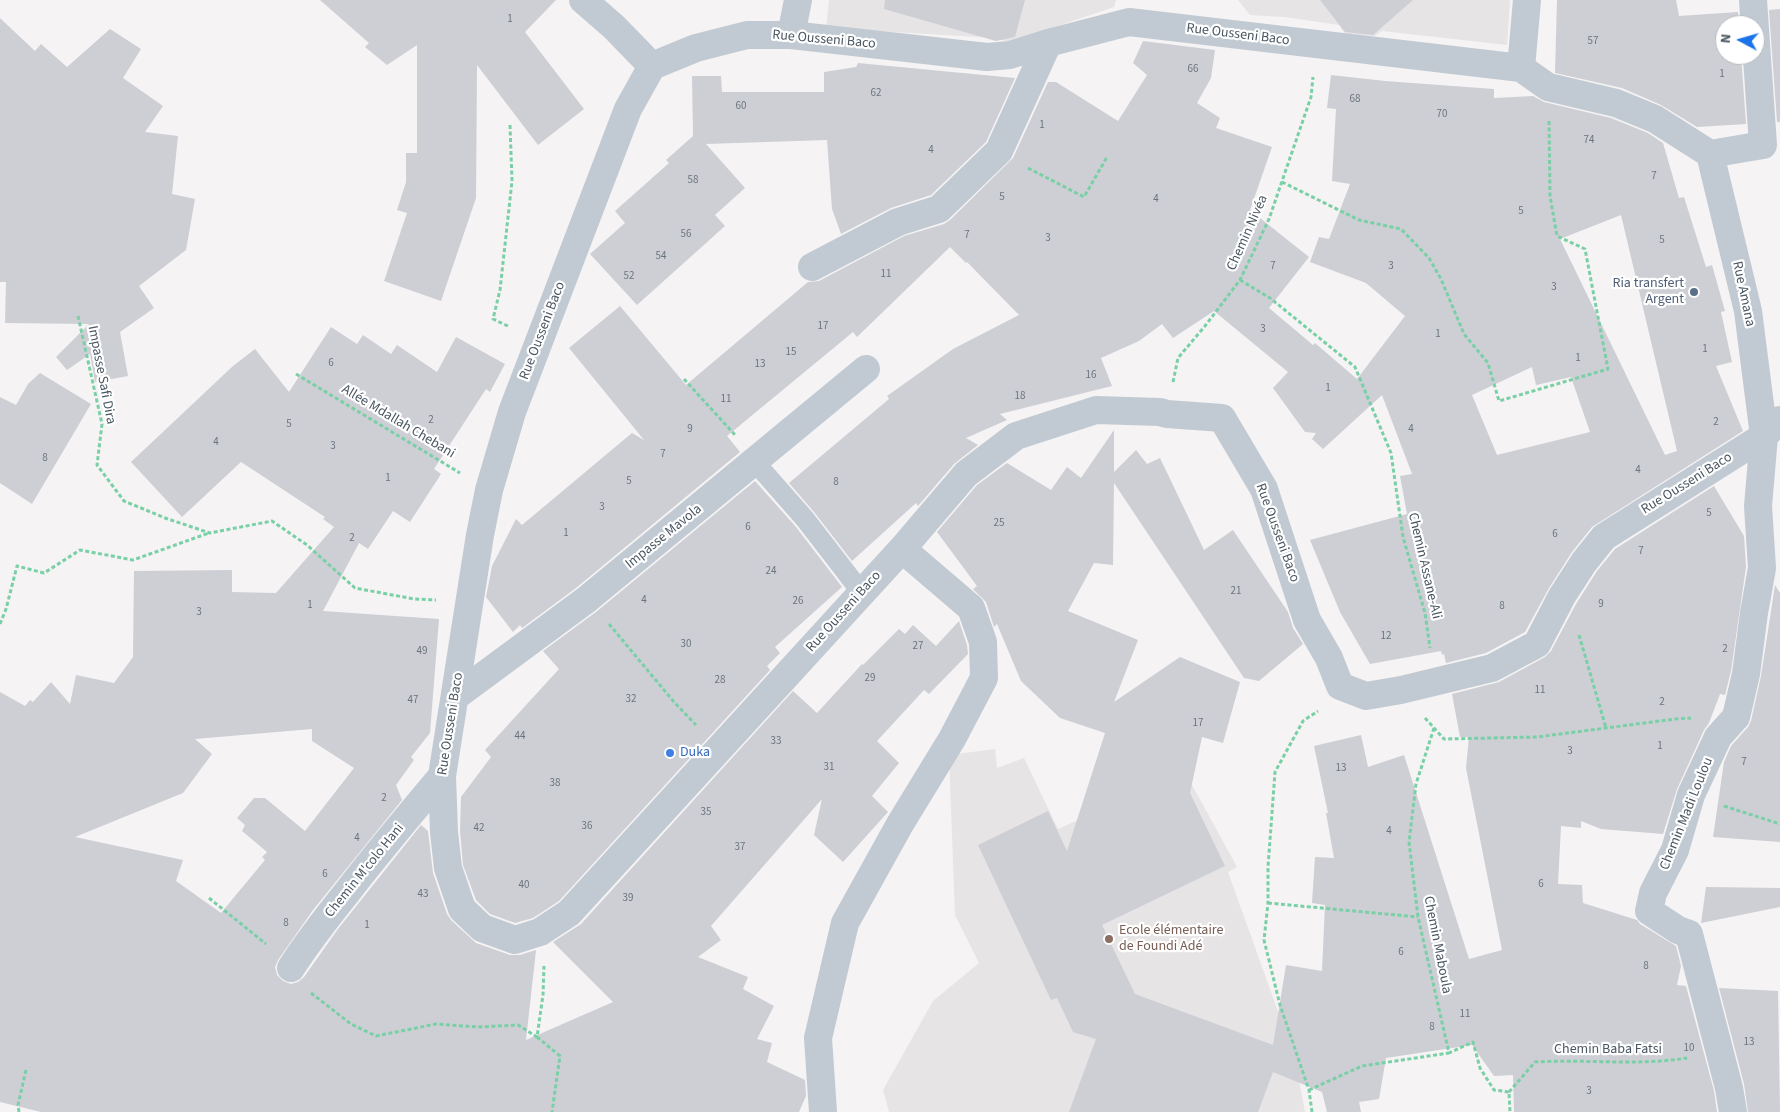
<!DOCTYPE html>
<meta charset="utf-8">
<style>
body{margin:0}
#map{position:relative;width:1780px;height:1112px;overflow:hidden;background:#f5f3f3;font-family:"Source Sans 3",sans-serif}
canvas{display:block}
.north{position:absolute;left:1715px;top:15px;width:50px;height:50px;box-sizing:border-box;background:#fff;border:1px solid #b7bbc0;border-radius:50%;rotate:276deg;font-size:14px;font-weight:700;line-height:20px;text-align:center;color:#4a5661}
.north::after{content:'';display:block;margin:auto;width:18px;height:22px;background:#1a73e8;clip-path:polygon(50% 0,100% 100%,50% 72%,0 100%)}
</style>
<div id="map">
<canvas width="1780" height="1112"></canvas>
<div class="north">N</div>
</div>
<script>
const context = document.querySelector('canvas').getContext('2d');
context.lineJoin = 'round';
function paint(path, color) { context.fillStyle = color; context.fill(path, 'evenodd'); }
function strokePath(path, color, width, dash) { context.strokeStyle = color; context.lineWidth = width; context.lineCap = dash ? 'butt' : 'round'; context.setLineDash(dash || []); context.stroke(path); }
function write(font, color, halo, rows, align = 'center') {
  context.font = font + ' "Source Sans 3",sans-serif'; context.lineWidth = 4.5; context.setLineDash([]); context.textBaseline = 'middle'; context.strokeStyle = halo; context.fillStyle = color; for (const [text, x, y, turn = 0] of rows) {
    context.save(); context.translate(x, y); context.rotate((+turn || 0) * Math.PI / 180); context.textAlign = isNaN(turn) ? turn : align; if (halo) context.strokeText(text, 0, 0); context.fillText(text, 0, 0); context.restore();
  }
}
paint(new Path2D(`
 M829 0H1116L1114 7 1019 39 1018 44 994 38 826 28Z
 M1238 0H1510L1507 45 1382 31 1375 36 1345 34 1339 25 1285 17 1250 15Z
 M995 749 997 768 1024 758 1058 829 1185 772 1237 867 1228 872 1295 1059 1305 1112H889L883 1090 933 1001 979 963 955 915 949 755Z`), '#e6e4e5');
paint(new Path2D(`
 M320 0H556L525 32 584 109 538 145 477 65 476 198 441 301 384 281 407 213 397 210 406 182V153H417V45L387 65 365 47 369 43Z
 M885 0H1025L1015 37 996 41 884 9Z
 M1320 0H1413L1373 35 1345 32Z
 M1557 0H1676L1679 16 1738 12 1739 25H1725V55H1741L1746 124 1697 127 1661 105 1622 88 1555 73Z
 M1780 9V122H1777L1769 10Z
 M0 18 35 51 41 44 67 67 110 29 141 49 123 78 163 106 145 132 178 136 172 194 195 199 186 250 139 286 154 308 120 332 128 376 95 382 90 354 67 370 56 357 89 324 5 323 6 282H0Z
 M1143 41 1215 50 1211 78 1197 103 1220 118 1216 128 1272 147 1250 210 1309 257 1269 308 1313 345 1315 343 1357 379 1405 316 1366 283 1310 262 1319 237 1329 239 1350 184 1332 181 1336 109 1327 108 1331 75 1385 81 1494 89V98L1533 96 1544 102 1611 118 1648 133 1663 143 1679 198 1684 197 1706 267 1712 265 1725 311 1721 312 1732 362 1716 366 1743 431 1592 527 1572 552 1549 588 1525 632 1486 653 1446 663 1444 654 1442 655 1441 651 1370 664 1340 612 1310 540 1407 514 1400 476 1412 474 1382 395 1323 449 1312 439 1316 433 1305 432 1273 388 1288 372 1214 311 1173 338 1162 324 1139 341 1101 358 1112 386 1000 414 1007 420 966 438 978 445 954 464 918 506 916 503 852 561 814 512 789 483 889 399 887 396 953 349 1019 315 967 262 966 263 950 247 857 337 853 332 727 436 740 452 576 588 522 628 520 625 513 632 486 597 492 566 516 519 522 525 632 433 644 440 569 348 620 306 686 385 808 282 819 281 904 236 944 224 950 220 1013 158 1048 82H1056L1118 121 1147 75 1133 63ZM1621 215 1677 451 1665 455 1560 239ZM1532 367 1536 385 1571 377 1590 432 1497 455 1472 395Z
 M858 63 1015 78 986 142 931 195 891 208 841 234 832 209 827 140 706 144 745 188 715 215 725 226 637 305 590 254 625 223 615 211 669 163 666 160 693 136 692 76H721L722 92H824V72L856 67Z
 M331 327 357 344 363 335 391 354 397 345 437 372 456 337 505 364 490 392 486 389 434 469 441 474 410 522 393 511 368 549 359 543 323 611 439 619 430 733 411 757 414 760 396 785 402 800 313 910 278 960 275 967 277 975 283 981 291 984 298 982 304 977 338 929 421 825 428 831 433 873 447 914 451 920 476 943 510 955H520L536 950 526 1040 613 1002 553 942 581 924 793 691 817 713 862 664 863 665 899 629 905 634 913 625 936 646 959 621 967 645 968 654 929 694 924 690 877 741 899 763 872 796 888 812 843 862 814 835 822 799 711 926 721 940 698 957 748 977 743 989 774 1006 757 1039 772 1043 767 1062 805 1080 806 1096 799 1112H41L0 1102V692L25 706 30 700 33 702 51 682 70 704 76 675 114 683 133 657 134 571 232 570V592L276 593 334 527 323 519 325 517 241 462 182 517 131 462 233 366 255 349 289 392ZM312 729V741L354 768 305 831 265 798H254L237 818 245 825 242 831 267 852 262 857 265 860 221 913 176 881 183 860 75 837 183 793 212 754 195 739Z
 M40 373 91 404 32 504 0 483V397L16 405 28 384Z
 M1114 430V472L1136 450 1147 464 1160 458 1204 550 1233 530 1288 612 1293 628 1303 644 1259 681 1244 678 1114 483 1113 565 1094 563 1068 611 1138 640 1114 702 1180 657 1240 682 1223 743 1202 737 1190 793 1225 866 1102 925 1135 994 1273 1045 1286 965 1322 971 1325 905 1312 903 1315 857 1334 858 1326 813H1328L1314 746 1361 735 1368 767 1404 755 1469 959 1502 950 1466 768 1469 737H1460L1452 694 1499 682 1545 657 1551 651 1576 604 1597 571 1615 549 1714 486 1744 536 1746 567 1731 671 1725 695 1720 694 1709 723 1704 730 1677 789 1663 834 1601 829 1581 821V828L1561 826 1558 884 1582 885 1583 903 1637 920 1640 924 1676 946 1681 966 1677 985 1686 986 1714 1091 1717 1112H1514L1513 1075 1494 1076 1472 1045 1386 1058 1379 1099 1359 1102 1361 1112H1327L1322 1092 1273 1072 1258 1112H1069L1096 1039 1073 1032 1057 998 1051 1000 978 845 1048 811 1067 851 1105 733 1060 718 1021 681 997 624 994 627 986 602 973 589 977 586 937 532 977 485 1007 463 1051 490 1067 467 1081 478Z
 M755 481 796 527 842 587 775 647 780 653 767 666 770 670 559 901 533 918 515 923 490 914 476 900 463 865 460 831 461 797 491 757 485 750 559 669 543 651 596 612Z
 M1775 585 1780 593V842L1713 837 1724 762 1731 746 1748 727 1751 721 1761 676Z
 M1706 887 1780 888V907L1701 923Z
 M1719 988 1778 991 1780 1112H1748L1744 1084Z`), '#cdcfd5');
strokePath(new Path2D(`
 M510 125 512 181 500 290 493 319 510 327
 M1028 168 1084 197 1107 157
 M1282 182 1359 220 1401 229 1429 258 1441 279 1464 334 1488 363 1499 401 1608 369 1585 249 1557 236 1550 196 1549 120
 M1240 280 1270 298 1355 367 1391 453 1403 537 1425 613 1430 648
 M78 316 102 424 97 465 124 501 165 518 210 533 272 521 307 545 355 588 414 599 436 600
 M296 374 460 473
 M684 379 735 435
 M1173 382 1178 358 1205 326 1240 280 1269 219 1311 97 1313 77
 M0 624 6 609 17 566 44 573 80 550 133 560 209 533
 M609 624 674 702 696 725
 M1579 635 1606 728
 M1425 718 1444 739 1537 737 1675 719 1691 718
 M1434 728 1416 784 1409 842 1418 917 1449 1053 1473 1042 1480 1068 1494 1090 1509 1092 1510 1112
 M1724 806 1780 824
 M209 898 266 944
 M1268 903 1418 917
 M311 993 351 1024 376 1036 436 1024 478 1027 518 1025 537 1037 543 995 544 966
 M537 1037 560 1056 552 1112
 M1309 1090 1362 1066 1449 1053
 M1509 1092 1535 1062C1586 1059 1637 1066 1687 1058
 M19 1112 18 1105 26 1070
 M1312 1112 1309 1090 1280 1005 1264 940 1268 903V867L1275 772 1303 721 1318 711`), '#7ad0a6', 3, [4, 2.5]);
strokePath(new Path2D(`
 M754 461 805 519 862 593`), '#c1cad2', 20);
strokePath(new Path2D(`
 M583 0 614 27 652 66
 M1753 0 1763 145 1710 154 1655 119 1616 103 1548 87 1521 68 1129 22 1048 43 1010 55 987 57 791 35H747L696 48 652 66 628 109 512 412 489 490 480 535 442 776 444 832 448 868 462 909 482 928 515 940 540 932 569 913 902 549 966 474 1016 436 1096 410 1160 412 1167 414 1222 418 1264 489 1307 620 1329 658 1340 686 1366 696 1401 690 1492 668 1537 644 1562 596 1584 562 1604 537 1764 436 1780 420
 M791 35 798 0
 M1521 68 1527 0
 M1710 154 1748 311 1764 436 1758 506 1762 568 1754 613 1746 674 1736 717 1718 737 1691 795 1675 850 1653 893 1649 911 1678 930 1689 934 1729 1088 1733 1112
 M812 267 898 222 939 209 999 151 1048 43
 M456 696 586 600 866 369
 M291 968C308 941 328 916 348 891 378 852 410 814 442 776
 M823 1112 818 1038 845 923 900 824 952 739 984 678 983 642 971 608 902 549`), '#c1cad2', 28);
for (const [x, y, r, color] of [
 [1694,292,5,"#5c6f8a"],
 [670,753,5,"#3f7fe0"],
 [1109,939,5,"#8d6e63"]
]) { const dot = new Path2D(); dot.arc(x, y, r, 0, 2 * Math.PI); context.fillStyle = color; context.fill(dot); strokePath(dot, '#fff', 2); }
write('11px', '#6b747e', null, [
 ["1",510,20],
 ["57",1593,42],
 ["66",1193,70],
 ["1",1722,75],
 ["62",876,94],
 ["68",1355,100],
 ["60",741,107],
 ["70",1442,115],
 ["1",1042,126],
 ["74",1589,141],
 ["4",931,151],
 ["7",1654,177],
 ["58",693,181],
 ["5",1002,198],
 ["4",1156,200],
 ["5",1521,212],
 ["56",686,235],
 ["7",967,236],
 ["3",1048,239],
 ["5",1662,241],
 ["54",661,257],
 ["7",1273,267],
 ["3",1391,267],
 ["11",886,275],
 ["52",629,277],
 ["3",1554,288],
 ["17",823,327],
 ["3",1263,330],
 ["1",1438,335],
 ["1",1705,350],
 ["15",791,353],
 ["1",1578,359],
 ["6",331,364],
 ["13",760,365],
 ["16",1091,376],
 ["1",1328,389],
 ["18",1020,397],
 ["11",726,400],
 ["2",431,421],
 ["2",1716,423],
 ["5",289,425],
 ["9",690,430],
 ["4",1411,430],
 ["4",216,443],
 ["3",333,447],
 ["7",663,455],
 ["8",45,459],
 ["4",1638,471],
 ["1",388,479],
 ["5",629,482],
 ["8",836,483],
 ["3",602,508],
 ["5",1709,514],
 ["25",999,524],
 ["6",748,528],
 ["1",566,534],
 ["6",1555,535],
 ["2",352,539],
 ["7",1641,552],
 ["24",771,572],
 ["21",1236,592],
 ["4",644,601],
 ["26",798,602],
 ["9",1601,605],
 ["1",310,606],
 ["8",1502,607],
 ["3",199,613],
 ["12",1386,637],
 ["30",686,645],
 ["27",918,647],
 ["2",1725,650],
 ["49",422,652],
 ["29",870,679],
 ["28",720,681],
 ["11",1540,691],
 ["32",631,700],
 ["47",413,701],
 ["2",1662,703],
 ["17",1198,724],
 ["44",520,737],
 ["33",776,742],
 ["1",1660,747],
 ["3",1570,752],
 ["7",1744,763],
 ["31",829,768],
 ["13",1341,769],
 ["38",555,784],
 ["2",384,799],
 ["35",706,813],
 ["36",587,827],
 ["42",479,829],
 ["4",1389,832],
 ["4",357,839],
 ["37",740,848],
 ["6",325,875],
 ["6",1541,885],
 ["40",524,886],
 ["43",423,895],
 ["39",628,899],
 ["8",286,924],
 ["1",367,926],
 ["6",1401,953],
 ["8",1646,967],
 ["11",1465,1015],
 ["8",1432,1028],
 ["13",1749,1043],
 ["10",1689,1049],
 ["3",1589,1092]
]);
write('14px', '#4a5661', '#fff', [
 ["Rue Ousseni Baco",1238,35,7],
 ["Rue Ousseni Baco",824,40,5],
 ["Chemin Nivéa",1248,233,-66],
 ["Rue Amana",1743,294,78],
 ["Rue Ousseni Baco",543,331,-69],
 ["Impasse Safi Dira",101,375,79],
 ["Allée Mdallah Chebani",398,422,31],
 ["Rue Ousseni Baco",1687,484,-32],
 ["Rue Ousseni Baco",1277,533,70],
 ["Impasse Mavola",664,537,-39],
 ["Chemin Assane-Ali",1424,566,77],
 ["Rue Ousseni Baco",844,612,-48],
 ["Rue Ousseni Baco",451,724,-81],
 ["Chemin Madi Loulou",1687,814,-68],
 ["Chemin M'colo Hani",365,871,-51],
 ["Chemin Maboula",1437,945,79],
 ["Chemin Baba Fatsi",1608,1050]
]);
write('14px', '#4e5e75', '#fff', [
 ["Ria transfert",1684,284],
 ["Argent",1684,300]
], 'right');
write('14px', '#366cbe', '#fff', [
 ["Duka",680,753]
], 'left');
write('14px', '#785e54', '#fff', [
 ["Ecole élémentaire",1119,931],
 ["de Foundi Adé",1119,947]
], 'left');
</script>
